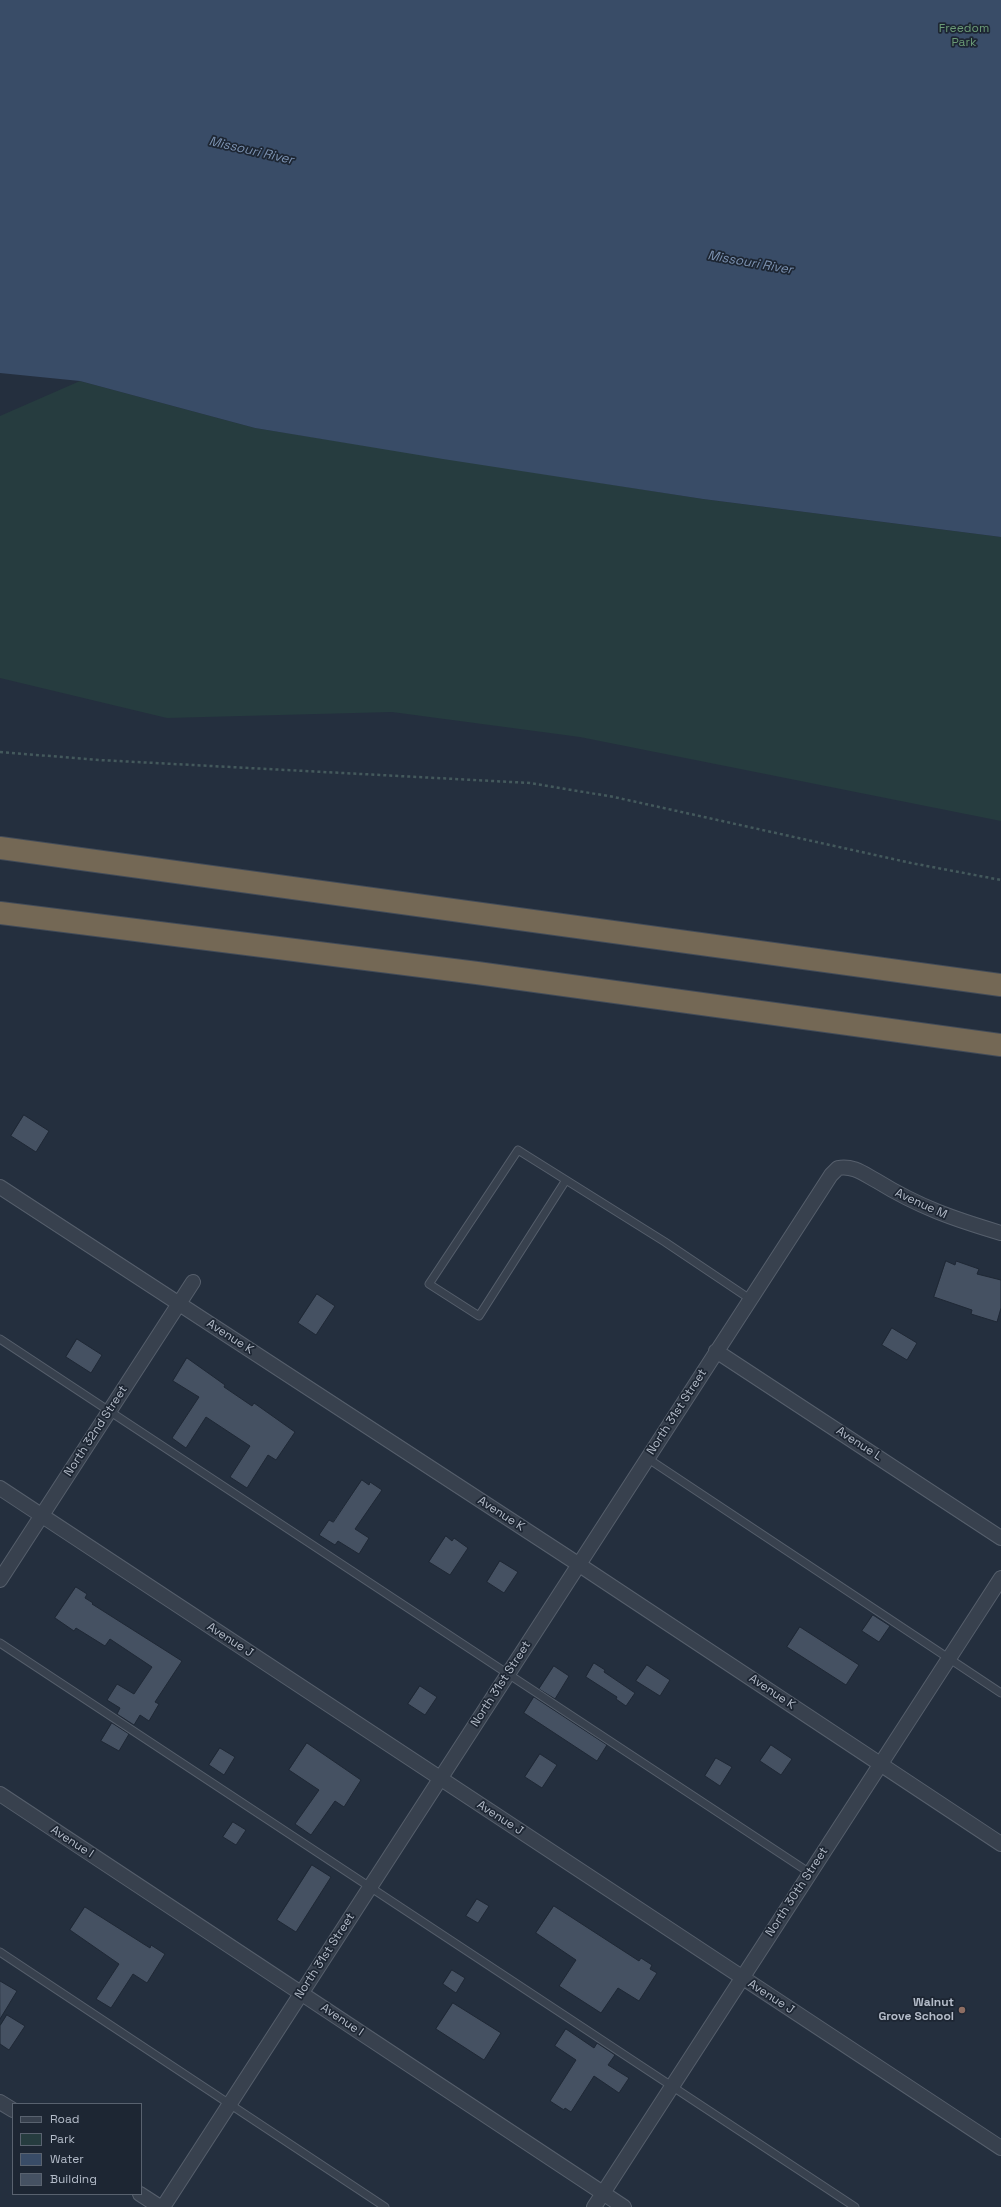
<!DOCTYPE html>
<style>
body{margin:0}
#map{position:relative;width:1001px;height:2207px;overflow:hidden;background:#242f3e;font-family:"Space Grotesk",sans-serif}
canvas{display:block}
.legend{position:absolute;left:12px;top:2103px;width:130px;height:92px;box-sizing:border-box;background:#1d2633;border:1px solid #59626f;margin:0;padding:5px 7px;list-style:none;font-size:12px;color:#b4bcc9}
.legend li{display:flex;align-items:center;gap:8px;height:20px}
.legend b{width:20px;border:1px solid #59626f}
</style>
<div id="map">
<canvas width="1001" height="2207"></canvas>
<ul class="legend">
<li><b style="height:5px;background:#38414e"></b>Road</li>
<li><b style="height:11px;background:#263c3f"></b>Park</li>
<li><b style="height:11px;background:#394c67"></b>Water</li>
<li><b style="height:11px;background:#455162"></b>Building</li>
</ul>
</div>
<script>
const context = document.querySelector('canvas').getContext('2d');
context.lineJoin = 'round';
function paint(path, color) { context.fillStyle = color; context.fill(path, 'evenodd'); }
function strokePath(path, color, width, dash) { context.strokeStyle = color; context.lineWidth = width; context.lineCap = dash ? 'butt' : 'round'; context.setLineDash(dash || []); context.stroke(path); }
function write(font, color, halo, rows, align = 'center') {
  context.font = font + ' "Space Grotesk",sans-serif'; context.lineWidth = 3.5; context.setLineDash([]); context.textBaseline = 'middle'; context.strokeStyle = halo; context.fillStyle = color; for (const [text, x, y, turn = 0] of rows) {
    context.save(); context.translate(x, y); context.rotate((+turn || 0) * Math.PI / 180); context.textAlign = isNaN(turn) ? turn : align; if (halo) context.strokeText(text, 0, 0); context.fillText(text, 0, 0); context.restore();
  }
}
paint(new Path2D(`
 M80 381 255 428 703 499 1001 537V821L580 737 392 712 167 718 0 678V416Z`), '#263c3f');
paint(new Path2D(`
 M0 0H1001V537L703 499 443 459 255 428 80 381 0 373Z`), '#394c67');
const building = new Path2D(`
 M24 1115 49 1131 36 1152 11 1136Z
 M946 1261 955 1265 956 1261 979 1269 977 1274 1001 1280V1308L997 1322 971 1314 972 1310 934 1297Z
 M317 1294 335 1306 316 1335 298 1323Z
 M892 1328 917 1343 907 1360 882 1345Z
 M77 1339 102 1355 91 1373 66 1357Z
 M187 1358 225 1385 224 1387 252 1406 254 1403 295 1432 276 1460 268 1455 247 1488 230 1477 250 1446 206 1417 186 1448 172 1438 199 1397 173 1381Z
 M362 1480 369 1485 370 1482 382 1490 355 1529 369 1538 359 1554 338 1541 335 1545 319 1535 329 1520 333 1522Z
 M446 1536 452 1541 454 1538 468 1548 450 1575 429 1562Z
 M500 1561 518 1572 504 1593 487 1582Z
 M76 1587 87 1594 85 1598 93 1603 92 1604 182 1661 155 1702 159 1704 149 1721 140 1715 134 1725 117 1714 120 1708 107 1700 117 1684 134 1694 152 1667 110 1639 105 1646 76 1628 74 1631 55 1618Z
 M873 1615 890 1626 879 1642 862 1631Z
 M800 1627 859 1665 846 1685 787 1647Z
 M594 1663 605 1670 604 1672 635 1693 626 1706 616 1699 617 1697 586 1677Z
 M647 1665 670 1680 660 1696 636 1681Z
 M554 1666 569 1676 555 1699 539 1689Z
 M420 1686 437 1697 425 1715 408 1704Z
 M534 1697 607 1745 597 1761 524 1713Z
 M112 1723 129 1734 119 1751 101 1741Z
 M307 1743 361 1780 344 1807 335 1801 311 1835 295 1824 319 1790 289 1770Z
 M771 1745 792 1759 781 1775 760 1761Z
 M220 1748 235 1757 224 1775 209 1765Z
 M540 1754 557 1765 542 1788 525 1777Z
 M716 1758 732 1767 720 1786 705 1776Z
 M233 1822 246 1830 236 1845 223 1837Z
 M312 1865 331 1877 296 1932 277 1920Z
 M477 1899 489 1906 478 1923 466 1916Z
 M554 1906 639 1961 641 1958 652 1965 650 1969 657 1973 639 2001 618 1988 601 2013 559 1986 576 1960 536 1933Z
 M85 1907 150 1948 151 1945 165 1954 147 1983 133 1974 111 2008 96 1999 119 1964 70 1930Z
 M452 1970 465 1978 456 1993 443 1984Z
 M0 1981 17 1991 0 2019Z
 M453 2003 501 2033 484 2060 436 2029Z
 M7 2015 25 2026 9 2050 0 2044V2026Z
 M566 2029 594 2048 597 2043 615 2055 608 2065 629 2078 619 2093 594 2076 571 2112 565 2108 564 2110 550 2101 576 2060 555 2046Z`);
paint(building, '#455162');
strokePath(building, '#1f2835', 1);
const lane = new Path2D(`
 M566 1180 479 1316 429 1284 518 1150 665 1242 750 1299
 M0 1339 810 1873
 M647 1458 1001 1693
 M0 1643 855 2207
 M0 1952 385 2207`);
const street = new Path2D(`
 M0 1187 578 1564 1001 1844
 M716 1351 1001 1538
 M0 1488 1001 2148
 M0 1580 193 1282
 M0 1794 624 2207
 M0 2102 13 2110
 M140 2194 160 2207
 M163 2207 831 1175 838 1168C853 1165 864 1174 877 1181 919 1207 954 1219 1001 1233
 M594 2207 1001 1578`);
const highway = new Path2D(`
 M0 848 1001 985
 M0 913 477 973 1001 1045`);
strokePath(lane, '#565f6c', 9);
strokePath(street, '#565f6c', 16);
strokePath(highway, '#434c59', 24);
strokePath(new Path2D(`
 M0 752 99 760 530 783 614 797 911 863 1001 880`), '#44595c', 2.5, [3, 3]);
strokePath(lane, '#38414e', 7);
strokePath(street, '#38414e', 14);
strokePath(highway, '#746855', 22);
for (const [x, y, r, color] of [
 [962,2010,4,"#8d6e63"]
]) { const dot = new Path2D(); dot.arc(x, y, r, 0, 2 * Math.PI); context.fillStyle = color; context.fill(dot); strokePath(dot, '#1d2633', 1.5); }
write('12px', '#6b9a76', '#1d2633', [
 ["Freedom",964,29],
 ["Park",964,43]
]);
write('12px', '#b4bcc9', '#1d2633', [
 ["Avenue M",921,1204,25],
 ["Avenue K",230,1337,33],
 ["North 31st Street",677,1412,-57],
 ["North 32nd Street",96,1431,-57],
 ["Avenue L",859,1444,33],
 ["Avenue K",501,1514,33],
 ["Avenue J",230,1640,33],
 ["North 31st Street",501,1684,-57],
 ["Avenue K",772,1692,34],
 ["Avenue J",500,1818,33],
 ["Avenue I",72,1842,33],
 ["North 30th Street",797,1892,-57],
 ["North 31st Street",325,1956,-57],
 ["Avenue J",771,1997,33],
 ["Avenue I",342,2020,34]
]);
write('bold 12px', '#b4bcc9', '#1d2633', [
 ["Walnut",954,2003],
 ["Grove School",954,2017]
], 'right');
write('italic 13px', '#7c92b1', '#1d2633', [
 ["Missouri River",251,151,13],
 ["Missouri River",750,263,10]
]);
</script>
